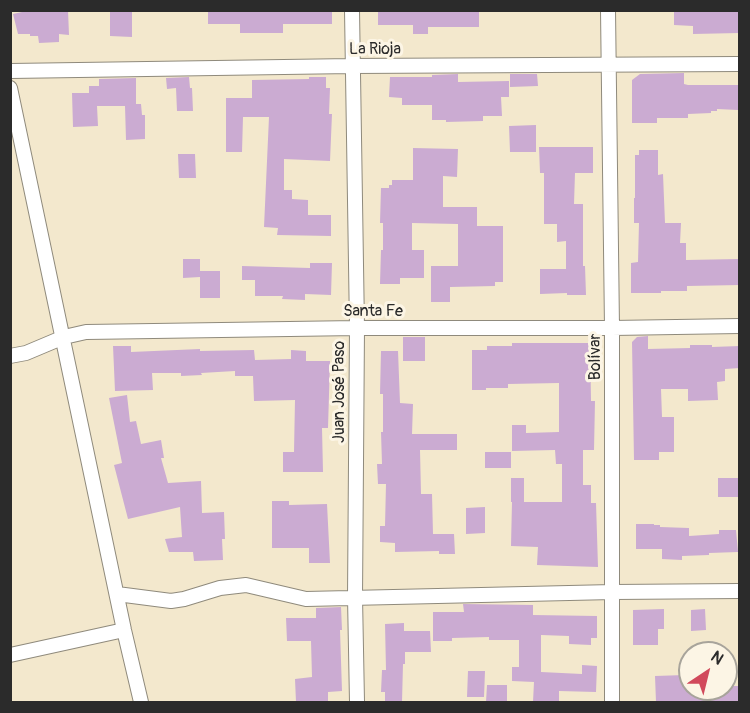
<!DOCTYPE html>
<meta charset="utf-8">
<style>
body{margin:0}
#map{position:relative;width:750px;height:713px;overflow:hidden;background:#f3e8cd;font-family:Pangolin,sans-serif}
canvas{display:block}
.frame{position:absolute;inset:0;border:12px solid #2b2b2b;pointer-events:none}
.north{position:absolute;left:678px;top:641px;width:60px;height:60px;box-sizing:border-box;background:#fcf5e5;border:2px solid #a8a49b;border-radius:50%;rotate:35deg;font-size:16px;font-weight:700;line-height:24px;text-align:center;color:#2b2b2b}
.north::after{content:'';display:block;margin:auto;width:21px;height:27px;background:#d1495b;clip-path:polygon(50% 0,100% 100%,50% 72%,0 100%)}
</style>
<div id="map">
<canvas width="750" height="713"></canvas>
<div class="frame"></div>
<div class="north">N</div>
</div>
<script>
const context = document.querySelector('canvas').getContext('2d');
context.lineJoin = 'round';
function paint(path, color) { context.fillStyle = color; context.fill(path, 'evenodd'); }
function strokePath(path, color, width, dash) { context.strokeStyle = color; context.lineWidth = width; context.lineCap = dash ? 'butt' : 'round'; context.setLineDash(dash || []); context.stroke(path); }
function write(font, color, halo, rows, align = 'center') {
  context.font = font + ' Pangolin,sans-serif'; context.lineWidth = 6; context.setLineDash([]); context.textBaseline = 'middle'; context.strokeStyle = halo; context.fillStyle = color; for (const [text, x, y, turn = 0] of rows) {
    context.save(); context.translate(x, y); context.rotate((+turn || 0) * Math.PI / 180); context.textAlign = isNaN(turn) ? turn : align; if (halo) context.strokeText(text, 0, 0); context.fillText(text, 0, 0); context.restore();
  }
}
paint(new Path2D(`
 M31 10H68L69 35 59 34V42L39 43 38 36H30V34H18L13 14Z
 M110 10H132V37L110 36Z
 M208 10H332V24H283V33H240V24H208Z
 M378 10H479V27H428V34H413V25H378Z
 M674 10H738L739 33 693 34V26L674 25Z
 M684 73V84L688 85H739L738 110 717 109V111H711V113L688 114V118H657V123H632V80L640 74Z
 M458 74V82L509 81V97H501L502 116H483V121L446 122V120H432V105H402V98L389 97 390 77H432V75Z
 M510 74H537L538 86 510 87Z
 M189 77 190 88H192L193 111H177L176 88 167 89 166 78Z
 M309 77H326V88H330L329 114H332L330 161 284 159V190H292V199L308 200V215H331V236L277 235 278 228 264 227 269 117H243L242 152H226V98H252V80L309 79Z
 M136 78V104H141L142 115H145V139L126 140 125 106H97L98 126 73 127 72 93H89V86H99V79Z
 M536 125V152H510L509 126Z
 M539 147H593V173H575L574 204H583V266H585L586 295H567V293L540 294V269H566V241L557 242V224H544V173H540Z
 M413 148 458 149 457 177 443 176V207H477V226H503V282H495V286L450 287V302H431V266H458V224L412 223V250H424V278H400V284H380L381 250H383V223H380L381 188H389V185H392V180H413Z
 M639 150H658V175L663 174 665 223H681L680 243H686V260L740 259V285L687 286V291H661V293H631V263L638 262 639 223H634V198H635V155H639Z
 M178 154H195L196 178H179Z
 M183 259H200V276V271H220V298H200V277L183 278Z
 M310 263H332L331 295 305 294V300L282 299 283 296H255V280H242V266L310 268Z
 M648 336V349L690 348V345H712V347L740 346V368L725 369V381L717 382 718 400 688 401V389H661L662 417H674V452H659V460H634L632 342 637 337Z
 M403 337H425V361H403Z
 M512 343H590L591 401H595L594 450H583V485H591V503H596L598 567 537 565 538 547 511 546 512 502H511V478H524V502H562V464H556L555 450 512 451V425H526V433L559 432V383L508 384V388H486V390H472V350H487V346H512Z
 M113 346H131V352L200 349V351L254 350 255 360 291 359V350L306 351V361H330L328 428H322L323 472H283V452H294L295 400 254 401 253 376H235V371L201 373 202 375 181 376V373H152L153 390 115 391Z
 M381 351H398L400 403 413 404 412 434H457V450H420L421 494H432L433 534H454L455 554H439V551L395 552V543L380 542V526H385L386 484H378L377 464H382L381 432H383V394H380Z
 M127 395 130 422 136 421 141 444 161 440 164 458H161L168 483 201 481 202 513 224 512 225 539H222L223 560 194 561 193 552H169L165 539 182 537 180 507 128 519 114 465 122 463 109 398Z
 M485 452H511V468H485Z
 M718 478H740V497H718Z
 M272 501H289V505L327 504 330 563H309V548H272Z
 M485 507V533L466 534V508Z
 M636 524H654V525H660V527L689 528V536L719 534V530H736L738 552 709 553V555L682 556V560L662 559V549H636Z
 M463 604 533 605V615L597 616V638H591V645L569 644V636L541 635V672L582 674V665L597 666 596 692 559 691V702H533L534 682 512 681V667H519V640H489V637L452 638V641H433V612H464Z
 M341 607 342 630H340L342 691 328 692V702H296L295 679 312 677 311 641H287L286 618H316V608Z
 M664 609V629H658V645H633V610Z
 M705 609 706 630 691 631V610Z
 M404 623V631H430L431 652H405V664H403L402 702H385V692H381L382 670H386L385 624Z
 M468 671H485L484 697H467Z
 M685 675V689H726V686H740V702H656L655 676Z
 M487 685H507V702H486Z`), '#cbabd2');
const street = new Path2D(`
 M352 10 357 328 355 597 357 702
 M608 10 612 328V702
 M10 71 352 66 740 64
 M10 88 124 630 141 702
 M10 356 26 353 64 337 86 332 357 328H612L740 326
 M117 594 171 601 184 599 220 588 246 585 306 599 613 592 740 591
 M10 655 124 630`);
strokePath(street, '#8f8a7c', 16);
strokePath(street, '#fff', 14);
write('16px', '#2b2b2b', '#fcf5e5', [
 ["La Rioja",375,50],
 ["Santa Fe",373,312],
 ["Bolívar",596,357,-90],
 ["Juan José Paso",340,392,-90]
]);
</script>
